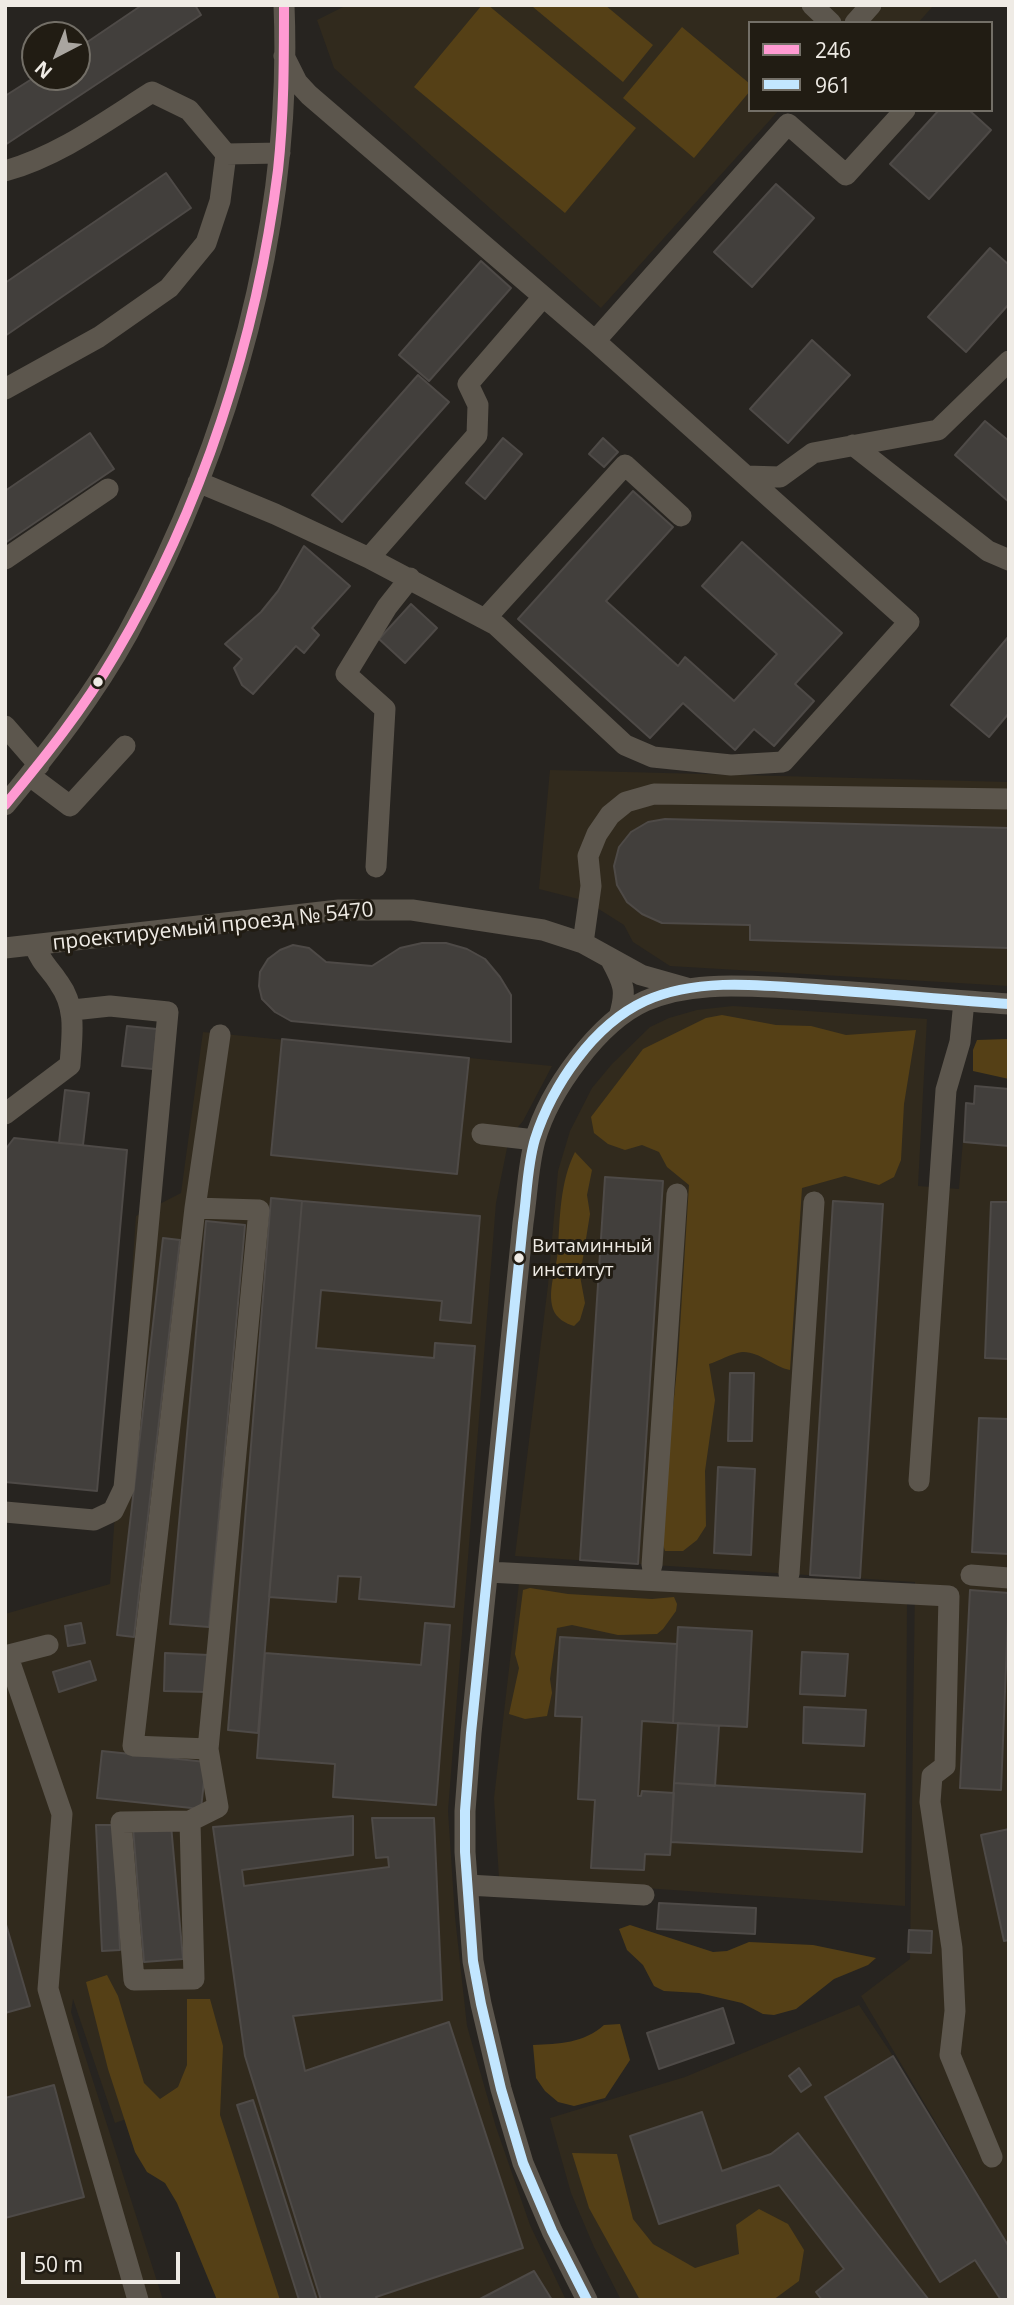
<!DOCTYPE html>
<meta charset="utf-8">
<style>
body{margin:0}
#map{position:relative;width:1014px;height:2305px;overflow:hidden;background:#272420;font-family:"Open Sans",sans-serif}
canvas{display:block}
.frame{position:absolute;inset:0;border:7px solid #efebe5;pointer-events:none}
.legend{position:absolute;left:748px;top:21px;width:245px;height:91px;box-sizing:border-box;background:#211c13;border:2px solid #736f67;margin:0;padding:9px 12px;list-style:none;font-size:21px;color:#efebe5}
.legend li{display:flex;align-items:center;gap:14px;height:35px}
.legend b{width:35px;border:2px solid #736f67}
.north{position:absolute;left:21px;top:21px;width:70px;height:70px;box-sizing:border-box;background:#211c13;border:2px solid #736f67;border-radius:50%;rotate:222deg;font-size:19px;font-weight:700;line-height:28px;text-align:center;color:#efebe5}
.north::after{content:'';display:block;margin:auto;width:24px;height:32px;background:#a9a5a0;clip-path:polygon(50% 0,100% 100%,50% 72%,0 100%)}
.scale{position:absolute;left:21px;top:2252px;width:159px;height:32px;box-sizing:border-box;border:4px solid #efebe5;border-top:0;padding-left:9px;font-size:21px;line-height:24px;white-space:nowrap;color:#efebe5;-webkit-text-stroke:5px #211c13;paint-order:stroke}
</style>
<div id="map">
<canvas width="1014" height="2305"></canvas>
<div class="frame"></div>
<ul class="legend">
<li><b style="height:9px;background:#ff9ad2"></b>246</li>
<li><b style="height:9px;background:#c2e6ff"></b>961</li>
</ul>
<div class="north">N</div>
<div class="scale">50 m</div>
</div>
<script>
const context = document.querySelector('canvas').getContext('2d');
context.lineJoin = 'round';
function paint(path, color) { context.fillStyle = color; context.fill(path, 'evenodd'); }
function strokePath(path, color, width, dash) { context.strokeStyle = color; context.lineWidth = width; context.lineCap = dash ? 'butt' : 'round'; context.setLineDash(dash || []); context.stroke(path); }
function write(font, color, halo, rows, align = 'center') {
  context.font = font + ' "Open Sans",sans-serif'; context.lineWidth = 6; context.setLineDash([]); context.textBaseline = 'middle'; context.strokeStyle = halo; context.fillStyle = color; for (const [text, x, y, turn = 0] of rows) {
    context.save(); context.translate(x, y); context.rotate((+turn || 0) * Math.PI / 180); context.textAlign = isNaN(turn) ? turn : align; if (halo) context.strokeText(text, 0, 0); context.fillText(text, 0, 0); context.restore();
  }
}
paint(new Path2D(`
 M347 5H934L918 23H750V110H779L601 308 334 68 317 20Z
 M550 770 1009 782V986L670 966 633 942 624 925 586 901 539 889Z
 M733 1006 927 1019 918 1186 959 1189 966 1103H974L975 1086 1009 1089V2300H621L594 2247 571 2193 550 2118 685 2077 859 2005 893 2056 1007 2243 861 1996 910 1959 915 1582 515 1556 548 1285 558 1171 570 1131 592 1088 612 1064 650 1027 669 1018 697 1010Z
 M203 1032 552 1066 523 1121 509 1138 496 1203 448 1811 455 1917 467 2026 496 2127 530 2225 566 2300H272L209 2090 115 2123 73 1999 71 2012 163 2300H5V1614L110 1584 136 1216 181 1193Z
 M519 1583 907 1601 905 1906 499 1878 494 1798Z`), '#312a1d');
paint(new Path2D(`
 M482 5H488L636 128 565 213 414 87Z
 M535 5H605L653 45 623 82 533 7Z
 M682 27 750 84V91L694 158 623 98Z
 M722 1015 776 1025 811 1026 846 1035 916 1030 904 1104 901 1160 894 1177 879 1185 845 1176 802 1188 790 1370C774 1367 759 1351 742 1352 732 1353 719 1361 709 1364L715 1400 705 1471 706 1526 697 1540 683 1551H665L660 1535 678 1359 689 1185 667 1167 659 1152 642 1145 625 1150 608 1144 594 1133 591 1117 643 1049 706 1018Z
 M1009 1039V1079L973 1071V1050L977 1040Z
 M575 1152 592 1170 587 1195 590 1214 580 1276 585 1303 580 1320 574 1326C566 1324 556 1318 553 1309 547 1289 557 1269 558 1249 560 1217 560 1182 575 1152Z
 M530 1588 568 1594 652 1599 674 1597 677 1604 676 1611 663 1629 657 1634 618 1635 572 1625 557 1628 550 1679 552 1693 547 1716 525 1719 509 1714 519 1668 515 1654 523 1590Z
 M630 1925 713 1952 727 1951 749 1942 813 1945 876 1958 868 1965 834 1979 796 2009 774 2015 763 2014 742 2003 699 1993 664 1991 654 1986 643 1965 627 1950 619 1929Z
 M107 1975 118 1996 144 2083 160 2099 178 2087 187 2065V1999H210L223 2046 220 2115 280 2300H217L177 2203 165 2183 147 2172 135 2152 108 2069 86 1982Z
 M620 2024 630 2060 605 2098 574 2106 558 2102 545 2091 536 2078 533 2045C559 2044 584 2043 604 2025Z
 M572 2153 617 2154 633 2219 653 2244 695 2268 739 2254 736 2225 759 2209 788 2224 804 2250 799 2281 773 2300H640L589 2208Z`), '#554016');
const building = new Path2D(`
 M142 5H195L201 15 5 145V96L35 77H77V49Z
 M939 110H969L991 130 929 199 890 164Z
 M166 173 191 208 5 336V283Z
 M776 184 814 218 752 287 714 252Z
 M990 248 1009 265V304L966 352 928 317Z
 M481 261 511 288 429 381 399 355Z
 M812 340 850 375 788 443 750 409Z
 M418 375 449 402 342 522 312 495Z
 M985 421 1009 441V502L955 455Z
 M90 433 114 469 5 543V491Z
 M503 438 522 454 485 499 466 483Z
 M603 438 618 452 604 467 589 454Z
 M633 491 673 527 606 601 678 666 685 657 734 701 777 654 702 586 742 542 842 633 795 684 814 701 774 746 754 729 735 750 683 703 650 738 518 619Z
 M304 546 350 586 312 628 319 635 304 653 296 646 253 694 242 685 234 668 242 659 225 644 261 612 278 591Z
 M411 604 437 628 405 663 379 639Z
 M1009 636V713L989 737 951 705Z
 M665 819 1009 828V948L750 940V925L662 923 642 914 627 902 617 885 614 866 619 847 631 832 648 822Z
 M422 943H446L467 949 485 959 500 977 511 995V1042L291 1021 275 1012 262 999 259 986 260 972 268 959 280 950 293 945 309 948 326 962 372 966 400 948Z
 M127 1026 157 1029 153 1069 122 1066Z
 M282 1039 469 1058 457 1174 271 1155Z
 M975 1086 1009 1089V1146L964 1142 966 1103 974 1104Z
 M65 1090 89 1093 83 1145 59 1143Z
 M14 1138 127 1150 97 1491 5 1482V1150Z
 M605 1177 663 1181 638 1564 580 1560Z
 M271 1198 302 1201 258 1733 228 1730Z
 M302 1201 480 1216 471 1323 440 1320 442 1301 321 1290 316 1348 434 1358 435 1343 475 1346 454 1607 359 1599 361 1577 338 1576 336 1602 269 1597Z
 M833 1201 883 1204 860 1578 810 1575Z
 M991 1202H1009V1359L985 1358Z
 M206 1221 245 1225 209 1627 170 1624Z
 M163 1238 180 1240 134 1637 117 1635Z
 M730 1373H754L752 1441H728Z
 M979 1418 1009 1419V1554L972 1552Z
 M718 1467 755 1469 751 1555 714 1553Z
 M970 1590 1009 1593 1001 1790 960 1788Z
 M81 1623 85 1643 68 1646 65 1626Z
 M425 1623 450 1625 436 1805 333 1797 335 1764 257 1758 265 1653 421 1665Z
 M678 1627 752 1631 747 1727 673 1723Z
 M560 1637 677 1644 673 1723 642 1721 638 1796H641L642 1791 674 1793 670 1855 645 1854 644 1870 591 1868 595 1800 578 1799 582 1717 555 1716Z
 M802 1652 848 1654 845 1696 800 1694Z
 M165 1653 209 1655 207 1692 164 1691Z
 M90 1661 96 1680 59 1692 53 1672Z
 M804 1707 866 1710 864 1746 803 1743Z
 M678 1723 719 1726 715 1786 674 1783Z
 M102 1751 206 1762 201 1809 97 1798Z
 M674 1783 865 1794 862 1852 671 1842Z
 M353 1816V1855L242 1870 244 1886 389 1867 388 1857 376 1858 372 1818H434L442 2000 293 2016 305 2071 449 2022 523 2248 376 2297 378 2300H321L245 2056 213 1827Z
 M96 1825H114L120 1950 102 1951Z
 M171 1825 183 1959 144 1962 133 1828Z
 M1009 1829V1940L1004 1941 981 1835Z
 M659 1903 756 1908 755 1934 657 1929Z
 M5 1921 30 2006 5 2013Z
 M909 1930 932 1931 931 1953 908 1952Z
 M723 2008 734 2043 659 2069 647 2033Z
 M893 2056 1009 2247V2298L1005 2300H1001L975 2260 940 2282 825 2097Z
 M799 2068 811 2085 801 2092 789 2076Z
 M54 2085 84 2197 5 2218V2098Z
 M253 2100 317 2300H299L237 2105Z
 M702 2112 722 2171 771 2154 798 2133 929 2300H822L816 2292 844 2269 779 2185 659 2224 630 2136Z
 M534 2271 552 2300H478Z`);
paint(building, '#423f3c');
strokePath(building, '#4e4a47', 2);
strokePath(new Path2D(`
 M812 5 831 23
 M855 23 871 5
 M284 56 297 82 309 95 595 341 746 476 780 477 813 453 938 430 1009 361
 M5 171C59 156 106 121 152 92L189 110 226 154 280 153
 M595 341 788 124 846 175 905 110
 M5 389 99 337 169 288 206 243 220 201 226 154
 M853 445 988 551 1009 560
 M198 482 275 514 369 558 477 435 478 405 468 384 543 297
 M369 558 496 625 625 745 653 757 731 765 783 762 909 622 746 476
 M5 559 108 489
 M485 619 625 465 681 516
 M5 726 39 765
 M30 776 70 806 125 746
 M5 805C50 751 94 695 128 633 231 443 293 223 284 5
 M376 867 385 709 346 674 387 607 410 578
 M583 943 591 886 588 856 597 834 610 815 626 802 654 794 1009 799
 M5 948 339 910H412L543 930 583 943 641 975 687 988
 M611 960C624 984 627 991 619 1017
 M5 1114 70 1065C72 1035 77 1008 59 983 49 967 42 965 35 946
 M482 1134 535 1140
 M919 1481 946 1090 960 1042 964 1001
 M5 1512 94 1520 113 1511 124 1488 168 1012 110 1006 73 1010
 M652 1565 677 1194
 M488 1572 949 1596 945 1766 932 1776 930 1802 952 1948 955 2011 950 2055 992 2157
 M789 1574 814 1202
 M971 1575 1009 1578
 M5 1656 48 1645
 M8 1657 62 1814 48 1989 138 2300
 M208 1749 133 1746 195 1208 220 1035
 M190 1821 194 1979 134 1980 121 1822 190 1821 218 1807 208 1749 259 1210 195 1208
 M468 1885 644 1895
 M587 2300 552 2231 523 2163 501 2089 481 2004 473 1961 465 1852V1811L471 1733 523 1223C527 1196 528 1166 535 1140 549 1091 598 1022 645 1001 690 981 743 986 792 988 864 992 936 999 1009 1004`), '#5c564d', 21);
strokePath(new Path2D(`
 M5 805C45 757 84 708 115 655 202 509 257 338 278 170 284 115 284 60 284 5`), '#ff9ad2', 10);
strokePath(new Path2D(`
 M587 2300 552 2231 523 2163 501 2089 481 2004 473 1961 465 1852V1811L471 1733 523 1223C527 1195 527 1166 535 1139 552 1086 593 1025 645 1001 700 976 770 986 829 990 889 994 949 1000 1009 1004`), '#c2e6ff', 10);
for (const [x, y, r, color] of [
 [98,682,6,"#efebe5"],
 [519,1258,6,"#efebe5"]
]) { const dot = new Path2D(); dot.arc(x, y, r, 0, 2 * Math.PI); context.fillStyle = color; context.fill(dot); strokePath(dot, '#211c13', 2.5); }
write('19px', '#efebe5', '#211c13', [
 ["Витаминный",532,1247],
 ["институт",532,1271]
], 'left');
write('21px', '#efebe5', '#211c13', [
 ["проектируемый проезд № 5470",213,927,-6]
]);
</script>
